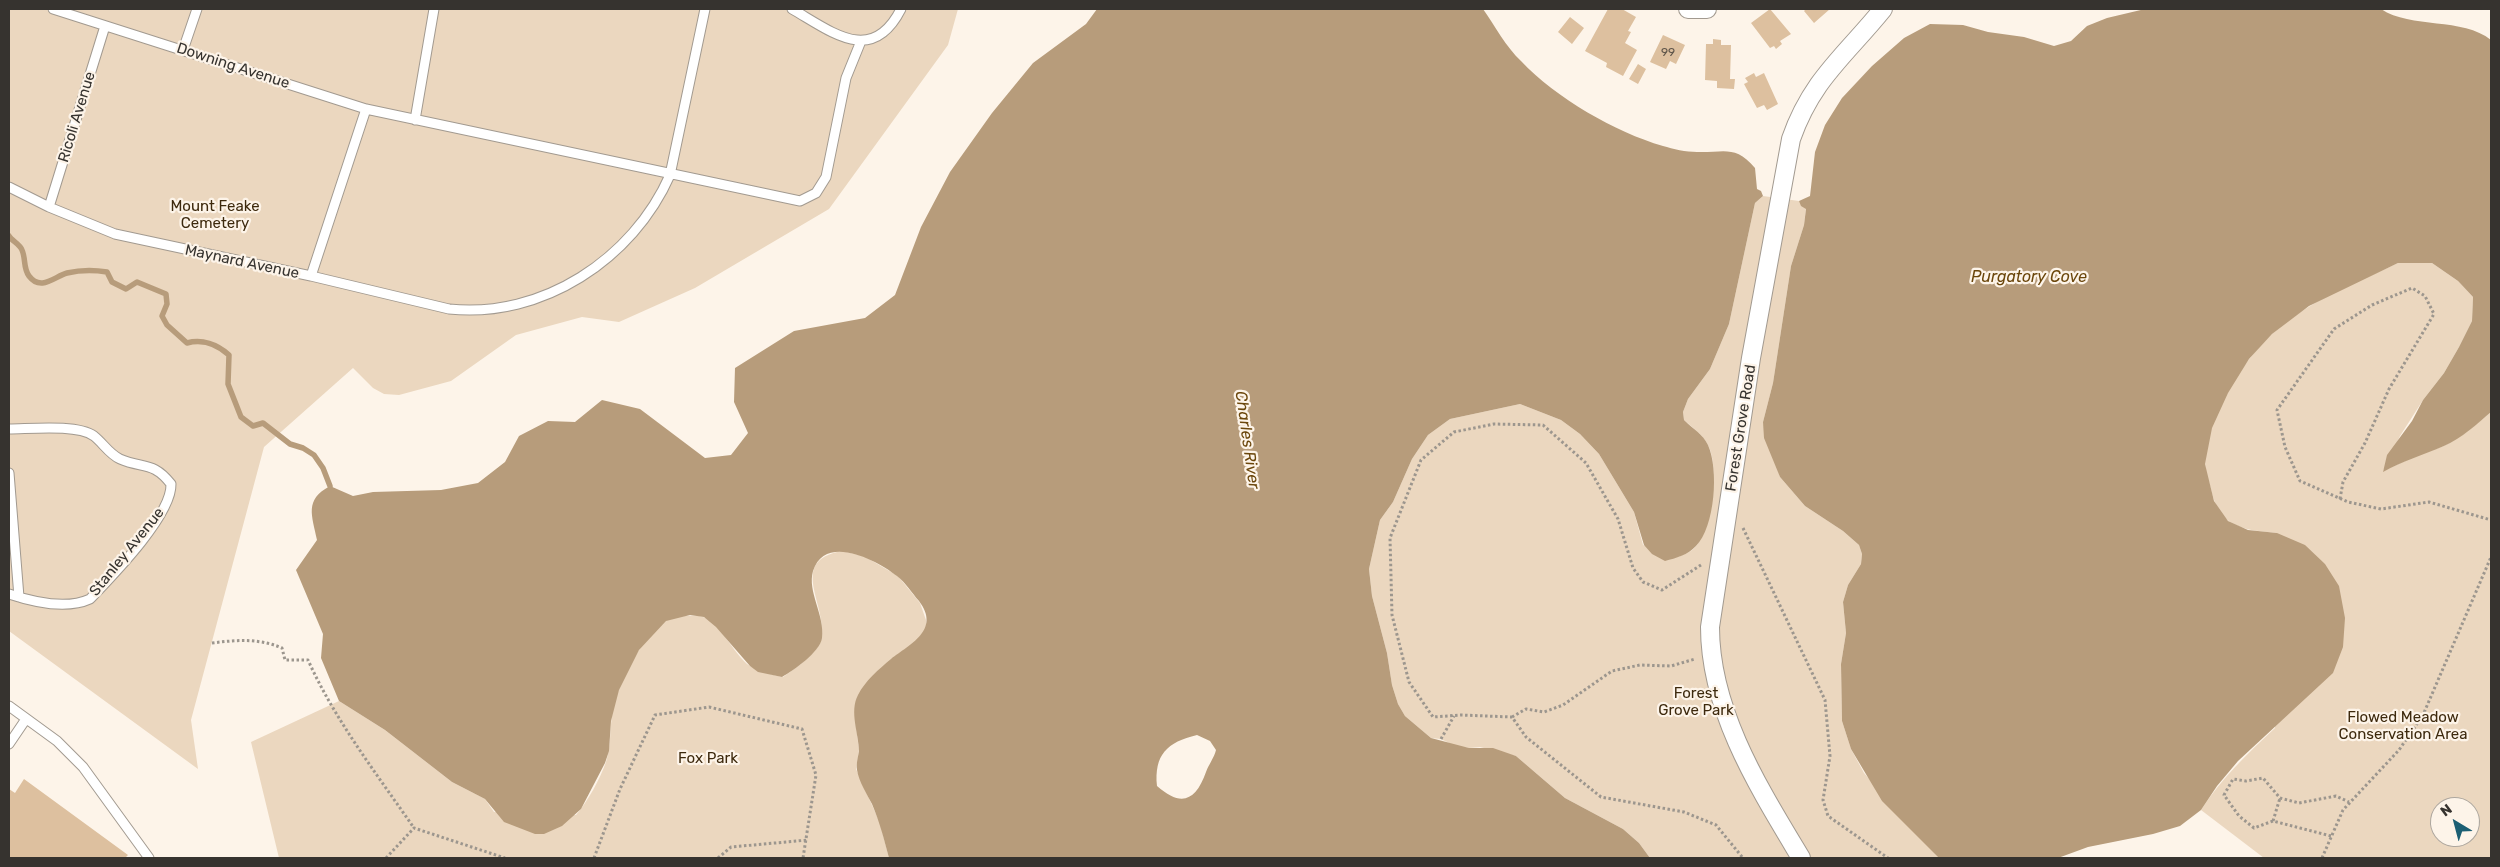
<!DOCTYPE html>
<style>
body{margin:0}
#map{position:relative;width:2500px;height:867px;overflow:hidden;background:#fdf4e9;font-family:Rubik,sans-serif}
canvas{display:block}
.frame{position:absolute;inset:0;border:10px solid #36332f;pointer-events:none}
.north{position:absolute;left:2430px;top:797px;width:50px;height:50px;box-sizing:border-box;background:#fdf4e9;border:1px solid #ada79f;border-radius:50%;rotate:323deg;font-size:14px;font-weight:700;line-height:20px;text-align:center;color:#36332f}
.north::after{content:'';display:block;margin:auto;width:18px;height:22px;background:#1c5f73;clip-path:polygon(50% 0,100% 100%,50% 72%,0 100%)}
</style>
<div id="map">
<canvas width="2500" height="867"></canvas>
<div class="frame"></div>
<div class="north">N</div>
</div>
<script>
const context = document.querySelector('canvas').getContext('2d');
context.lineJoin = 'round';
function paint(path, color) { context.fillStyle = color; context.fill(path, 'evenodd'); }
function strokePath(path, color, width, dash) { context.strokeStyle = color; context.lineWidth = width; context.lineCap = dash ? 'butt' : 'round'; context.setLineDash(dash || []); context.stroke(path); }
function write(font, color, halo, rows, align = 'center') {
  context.font = font + ' Rubik,sans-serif'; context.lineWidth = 4.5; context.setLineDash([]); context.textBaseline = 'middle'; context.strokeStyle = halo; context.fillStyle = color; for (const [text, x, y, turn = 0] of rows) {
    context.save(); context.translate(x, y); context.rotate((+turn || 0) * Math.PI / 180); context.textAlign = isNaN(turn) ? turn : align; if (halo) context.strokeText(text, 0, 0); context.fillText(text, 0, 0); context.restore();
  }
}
paint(new Path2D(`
 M9 9H958L948 45 829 209 695 288 619 322 582 317 516 335 451 381 399 395 384 394 373 388 353 368 264 447 191 720 198 769 9 631Z
 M1763 196 1799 201 1806 208 1804 225 1791 266 1773 383 1763 422 1780 477 1805 506 1843 531 1859 545 1862 554 1861 564 1848 585 1843 602 1846 633 1841 664 1842 721 1851 749 1864 773 1939 858H1650L1639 843 1623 829 1565 798 1516 756 1480 747 1469 748 1455 746 1441 739 1431 738 1405 716 1398 704 1392 685 1387 653 1372 596 1369 569 1380 520 1393 502 1412 459 1428 435 1450 419 1520 404 1561 420 1580 434 1599 454 1634 512 1643 545 1678 557C1685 554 1693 551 1697 545 1711 523 1720 468 1708 445 1702 434 1693 428 1684 420L1683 412 1688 399 1710 369 1729 324 1755 203Z
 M2398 263H2432L2458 281 2473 297 2472 321 2459 347 2444 373 2423 400 2400 436 2383 471 2418 455 2444 446 2464 434 2491 412V858H2264L2201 810C2222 778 2247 754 2275 728L2277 533C2260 531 2245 531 2230 522 2219 515 2213 500 2211 489 2209 481 2205 472 2205 463 2205 421 2241 362 2272 334 2308 301 2355 283 2398 263ZM2440 807H2470V837H2440Z
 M842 551 864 556 898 576 920 603 926 620V628L917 641 878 671 857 698 855 718 859 750 856 769 880 823 889 858H279L251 742 339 701 385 730 452 782 485 799 494 812 576 815C588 801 600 779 606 762 612 743 609 724 614 705 620 680 643 635 665 621 674 616 689 615 699 616 719 618 733 655 750 666 758 671 773 675 783 677 794 669 817 654 821 640 829 605 786 561 842 551Z`), '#ebd7bf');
paint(new Path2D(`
 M1097 9H1483C1495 26 1506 47 1521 61 1556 98 1615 132 1663 146 1673 149 1686 152 1697 152 1723 153 1735 144 1755 168L1757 189 1761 191 1763 196 1755 203 1729 324 1710 369 1688 399 1683 412 1684 420C1693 429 1703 434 1708 445 1719 469 1715 527 1696 546 1688 555 1676 558 1665 561L1652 554 1644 545 1634 512 1599 454 1580 434 1561 420 1520 404 1450 419 1428 435 1412 459 1393 502 1380 520 1369 569 1372 596 1387 653 1392 685 1398 704 1405 716 1431 738 1469 748H1493L1516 756 1565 798 1623 829 1639 843 1650 858H889C884 839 880 823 872 804 867 794 859 782 857 770 856 764 858 757 859 751 859 734 849 712 858 695 865 681 879 669 891 659 910 644 941 630 919 601 912 593 905 582 897 576 877 560 825 533 813 571 807 592 825 615 822 638 820 652 794 670 782 677L758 672 750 666 716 627 704 617 690 615 666 621 639 650 619 690 611 721 609 751 605 763 581 809 562 826 544 834H535L504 822 485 799 452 782 385 730 339 701 321 658 323 634 296 570 317 540C312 515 304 500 330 486L353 496 373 492 441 490 478 483 505 462 519 436 548 421 575 422 602 400 640 409 705 458 731 455 748 433 734 402 735 368 794 331 865 318 895 295 921 227 950 172 992 113 1033 63 1086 24ZM1197 735 1210 741 1216 750C1214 758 1209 764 1206 772 1196 800 1182 808 1157 786 1154 755 1167 742 1197 735Z
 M2145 9H2381C2411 29 2463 17 2491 40V412C2477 424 2462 438 2444 446 2423 455 2403 461 2383 472L2387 455 2412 421 2423 400 2444 373 2459 347 2472 321 2473 297 2458 281 2432 263H2398L2309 306 2272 334 2249 359 2228 393 2212 428 2205 464 2214 501 2228 521 2248 530 2277 533 2305 545 2325 564 2339 586 2345 618 2343 647 2333 673 2238 761 2217 786 2201 810 2180 826 2153 834 2088 847 2058 858H1939L1882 801 1851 749 1842 721 1841 664 1846 633 1843 602 1848 585 1861 564 1862 554 1859 545 1843 531 1805 506 1780 477 1764 438 1763 422 1773 383 1791 266 1804 225 1806 209 1801 206 1799 201 1810 196 1815 152 1825 125 1842 98 1872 66 1904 38 1930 24 1963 25 1988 32 2024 37 2054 46 2071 41 2087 26 2107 18Z`), '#b79c7b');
strokePath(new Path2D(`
 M9 236C12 241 20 244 22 250 26 259 23 268 29 276 41 292 55 276 67 273 80 270 95 270 107 272L112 282 126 289 137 282 166 294 167 304 162 316 167 325 187 343C202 339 217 344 229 355L228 384 241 417 253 426 263 423 290 444 303 448 314 455 323 468 330 486`), '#b79c7b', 5.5);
paint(new Path2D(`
 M1608 9H1622L1636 17 1628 31 1631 32 1625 43 1637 50 1623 76 1606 67 1607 63 1585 51Z
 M1770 9 1791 34 1780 41 1782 44 1776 49 1774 46 1770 48 1751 23Z
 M1806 9H1830L1814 23 1804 11Z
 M1570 17 1584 28 1572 44 1558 32Z
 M1663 35 1685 45 1676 64 1670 61 1666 69 1650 62Z
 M1713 39 1721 40V45H1731L1730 79H1735L1734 89 1717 88V81L1705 80 1706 44H1713Z
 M1638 64 1646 69 1638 84 1629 79Z
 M1754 73 1756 77 1764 73 1778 104 1767 110 1764 105 1757 108 1744 84 1748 82 1745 78Z
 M24 779 128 855 125 858H9V789L15 793Z`), '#ddc09f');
const service = new Path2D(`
 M53 9 366 109 800 201 816 193 826 177 846 78 861 41
 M792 9C832 32 872 66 901 9
 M183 50 197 9
 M415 120 434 9
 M9 187 49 207 115 234 311 276 366 109
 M49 207 105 26
 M311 276 449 309C542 319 633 259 670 175L705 9
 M9 429C30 429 77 424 94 436 103 443 109 454 120 459 143 469 153 461 171 484 172 515 112 576 90 599 66 610 33 602 9 594
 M9 473 19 597
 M9 706 57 741 83 767 149 858
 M9 744 26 719`);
const minor = new Path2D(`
 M1688 9H1707
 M1801 858C1759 788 1710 711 1710 627L1751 358 1791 139C1812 79 1845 56 1883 9`);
strokePath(service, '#a29a90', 11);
strokePath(minor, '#a29a90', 20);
strokePath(new Path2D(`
 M2340 499 2343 482 2365 443 2389 389 2434 314 2425 296 2412 288 2372 305 2334 329 2277 410 2285 447 2300 481 2348 502 2381 509 2429 502 2491 520
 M1743 528 1825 700 1830 756 1823 800 1828 816 1888 858
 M1701 565 1662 590 1643 582 1633 568 1618 519 1586 463 1543 425 1494 424 1454 432 1421 460 1390 538 1392 615 1409 682 1433 717 1461 715 1512 717 1526 737 1601 797 1684 812 1716 825 1743 858
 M212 643C236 640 259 638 282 648L285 660H308C335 720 376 773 414 828
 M1512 717 1526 709 1544 712 1563 705 1612 671 1640 665 1671 666 1695 659
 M1441 739 1454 716
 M2273 821 2280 798
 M2331 836 2273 821 2254 828 2239 816 2224 795 2233 779 2246 781 2263 778 2280 798 2299 803 2336 796 2349 802
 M386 858 414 828 505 858
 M594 858 620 789 655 715 709 707 802 729 816 775 803 858
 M718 858 731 847 808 840
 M2322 858 2343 810 2399 750 2423 715 2491 557`), '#9c968e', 3, [2.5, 2.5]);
strokePath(service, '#fff', 9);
strokePath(minor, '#fff', 18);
write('12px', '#60564b', null, [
 ["99",1668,53]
]);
write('15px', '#36332f', '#fdf4e9', [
 ["Downing Avenue",233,66,18],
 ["Ricoli Avenue",77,117,-73],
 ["Maynard Avenue",242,262,12],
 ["Forest Grove Road",1741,428,-81],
 ["Stanley Avenue",127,552,-51]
]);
write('15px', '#3d290d', '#fdf4e9', [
 ["Mount Feake",215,207],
 ["Cemetery",215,224],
 ["Forest",1696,694],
 ["Grove Park",1696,711],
 ["Flowed Meadow",2403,718],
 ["Conservation Area",2403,735],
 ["Fox Park",708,759]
]);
write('italic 16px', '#6b460b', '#fdf4e9', [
 ["Purgatory Cove",2029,277],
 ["Charles River",1247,440,82]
]);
</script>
